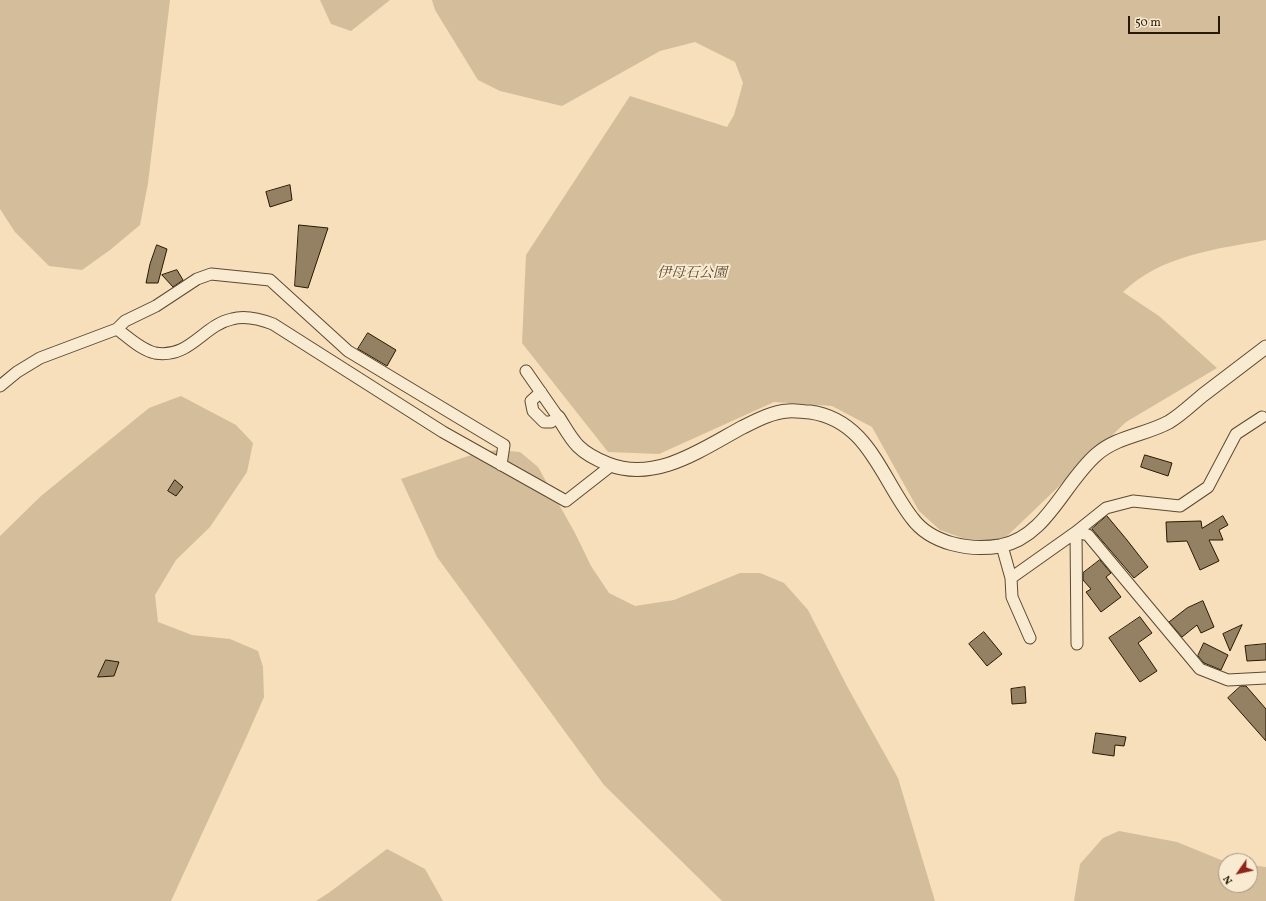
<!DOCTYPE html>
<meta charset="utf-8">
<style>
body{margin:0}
#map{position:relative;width:1266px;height:901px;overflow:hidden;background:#f6dfba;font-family:Vollkorn,serif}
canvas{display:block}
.north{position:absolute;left:1218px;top:853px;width:40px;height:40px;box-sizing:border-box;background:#f9ead2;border:1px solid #a6967f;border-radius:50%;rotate:236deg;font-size:11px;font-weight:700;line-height:16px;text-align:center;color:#291902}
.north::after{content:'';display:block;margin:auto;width:14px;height:18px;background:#8f2418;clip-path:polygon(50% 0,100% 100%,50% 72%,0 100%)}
.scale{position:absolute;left:1128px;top:16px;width:92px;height:18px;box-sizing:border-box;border:2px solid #291902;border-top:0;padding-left:5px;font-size:12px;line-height:14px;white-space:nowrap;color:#291902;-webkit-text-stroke:3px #f9ead2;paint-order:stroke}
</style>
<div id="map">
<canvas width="1266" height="901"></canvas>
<div class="north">N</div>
<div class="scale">50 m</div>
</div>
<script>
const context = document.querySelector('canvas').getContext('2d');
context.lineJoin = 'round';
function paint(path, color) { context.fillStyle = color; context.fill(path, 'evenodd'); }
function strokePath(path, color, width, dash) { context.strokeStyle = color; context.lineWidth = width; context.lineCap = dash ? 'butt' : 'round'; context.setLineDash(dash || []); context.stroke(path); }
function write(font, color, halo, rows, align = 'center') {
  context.font = font + ' Vollkorn,"Noto Serif JP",serif'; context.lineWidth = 4; context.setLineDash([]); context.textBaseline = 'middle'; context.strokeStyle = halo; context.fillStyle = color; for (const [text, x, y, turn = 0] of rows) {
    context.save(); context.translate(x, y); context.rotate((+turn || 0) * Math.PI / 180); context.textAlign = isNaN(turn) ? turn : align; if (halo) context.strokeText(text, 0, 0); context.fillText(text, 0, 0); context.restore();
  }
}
paint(new Path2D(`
 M0 0H170L148 183 140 225 110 250 82 270 49 266 15 232 0 209Z
 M320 0H390L351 31 331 24Z
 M432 0H1266V240C1217 249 1161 255 1123 292L1159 316 1217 368 1126 422 1005 538 985 546 940 530 919 511 872 427 832 406 774 402 659 454 608 452 522 343 526 255 630 96 727 127 734 115 743 83 735 62 695 42 660 51 562 106 500 91 478 80 435 10Z
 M181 396 236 425 253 443 247 472 210 527 176 560 155 595 158 622 192 635 230 639 258 651 263 667 264 697 246 738 171 901H0V536L41 496 149 408Z
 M499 450 520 452 538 467 575 533 591 566 609 593 635 606 674 600 740 573H760L784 583 808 610 848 688 898 778 935 901H722L604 785 437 557 401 479 480 452Z
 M1119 831 1177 842 1226 862V885H1250V865L1266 867V901H1074L1080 864 1103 838Z
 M387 849 425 869 443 901H316L330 892Z`), '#d3bd9b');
const building = new Path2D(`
 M290 185 292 200 270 207 266 192Z
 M299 225 328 228 308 288 295 286Z
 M157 245 167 249 158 283H146L150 264Z
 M177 270 183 280 173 287 162 275Z
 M368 333 396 350 387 366 358 349Z
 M1145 455 1172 463 1168 476 1141 467Z
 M175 480 183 487 176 496 168 491Z
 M1107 516 1127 540 1148 567 1134 578 1092 529Z
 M1223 516 1228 525 1219 530 1223 540H1209L1219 561 1200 570 1187 541 1167 542 1166 522 1201 521 1202 528Z
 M1100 560 1111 573 1106 577 1121 597 1101 612 1086 592 1091 589 1083 580V573Z
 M1203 601 1214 627 1201 633 1197 625 1182 637 1169 622 1187 608Z
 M1140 617 1152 633 1138 643 1157 671 1140 682 1109 638Z
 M1242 625 1230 651 1223 634Z
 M984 632 1002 654 987 666 969 644Z
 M1204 643 1228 655 1221 670 1204 663 1198 656Z
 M1266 644V660L1247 661 1245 646Z
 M106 660 119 662 114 676 98 677Z
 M1241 686H1246L1266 709V741L1228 698Z
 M1025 687 1026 703 1012 704 1011 689Z
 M1096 733 1126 737 1124 746 1115 745 1114 756 1093 753Z`);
paint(building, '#948062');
strokePath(building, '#291902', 1);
const minor = new Path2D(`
 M117 329 125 321 156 306 197 279 211 274 270 280 348 351 504 445 501 465
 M526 371 558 417 551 422H544L533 411 531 401 541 392
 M0 386 17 372 40 358 117 329C128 337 141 350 155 353 190 359 203 325 232 319 246 315 260 319 273 324L443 432 566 501 612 465
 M1076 532 1088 535 1200 669 1228 680 1266 678
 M1076 532 1077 644
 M1002 546 1011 578 1076 532 1106 508 1133 501 1180 506 1208 487 1236 434 1262 417
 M1011 578 1012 597 1030 638`);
const tertiary = new Path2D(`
 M558 417C564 426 570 438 578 446 586 454 598 460 608 464 656 483 702 449 743 427 757 420 772 412 788 411 795 410 803 412 810 412 868 420 881 478 912 518 931 544 970 551 1000 546 1047 537 1064 482 1097 454 1118 436 1145 435 1169 422 1181 415 1192 404 1203 395 1224 379 1245 363 1266 347`);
strokePath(minor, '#5c4a30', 13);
strokePath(tertiary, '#5c4a30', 15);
strokePath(minor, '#f9ead2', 11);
strokePath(tertiary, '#f9ead2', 13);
write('italic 14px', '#5c4a30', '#f9ead2', [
 ["伊母石公園",692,274]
]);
</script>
